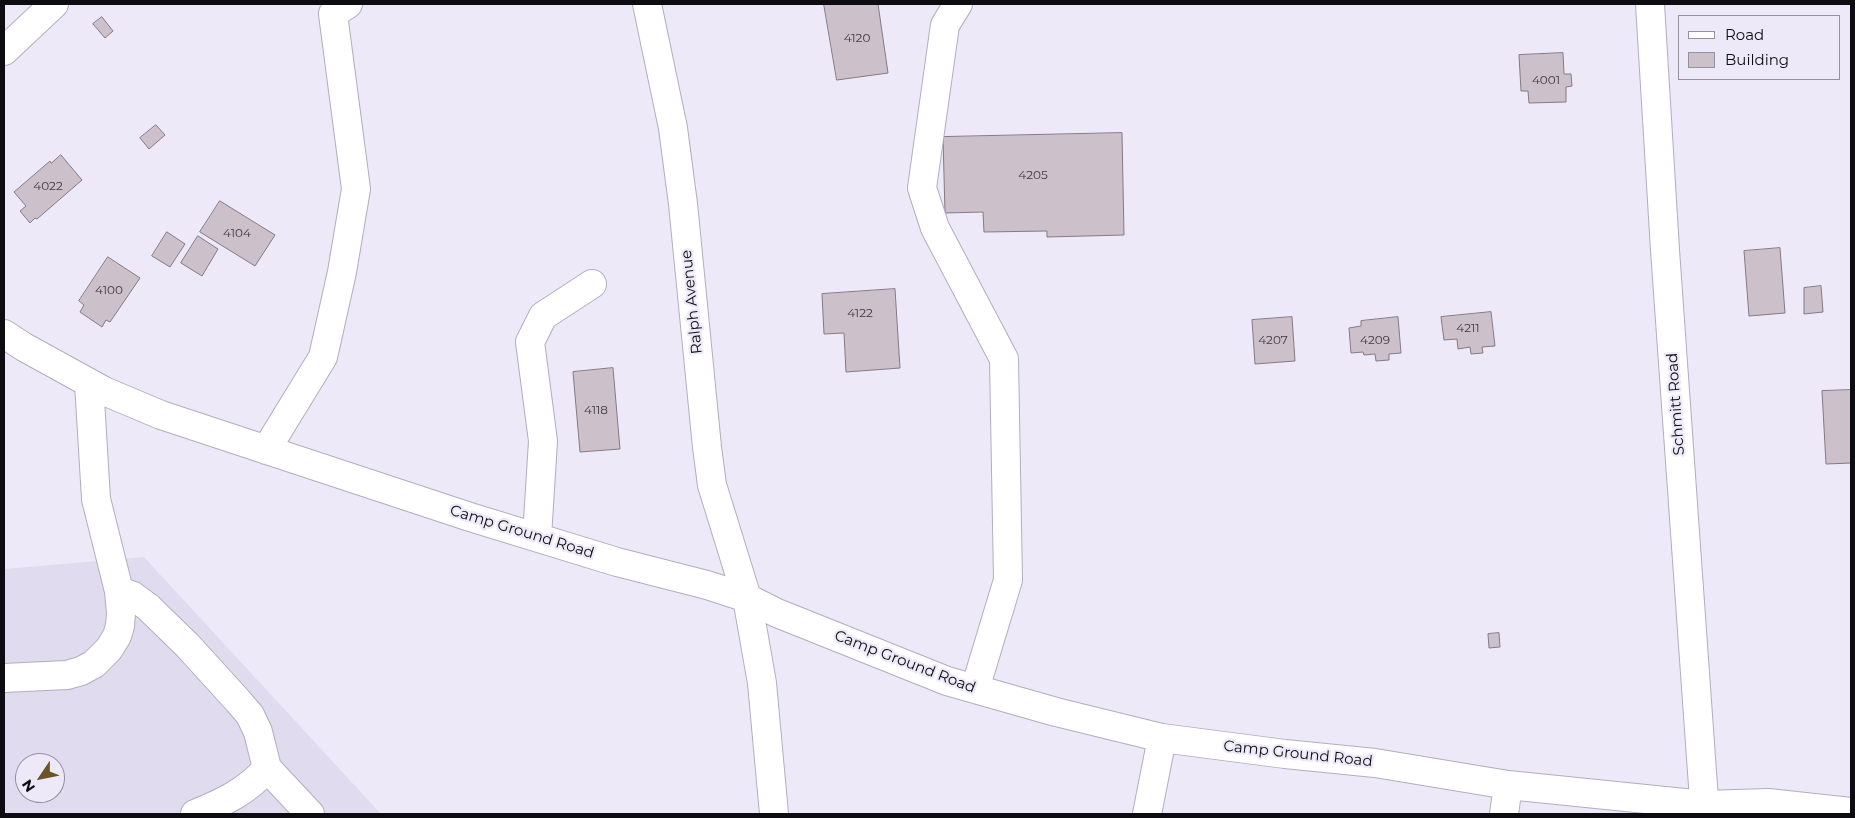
<!DOCTYPE html>
<style>
body{margin:0}
#map{position:relative;width:1855px;height:818px;overflow:hidden;background:#ede9f8;font-family:Montserrat,sans-serif}
canvas{display:block}
.frame{position:absolute;inset:0;border:5px solid #0d0c11;pointer-events:none}
.legend{position:absolute;left:1678px;top:15px;width:162px;height:65px;box-sizing:border-box;background:#ede9f8;border:1px solid #93919c;margin:0;padding:6px 9px;list-style:none;font-size:15px;color:#0d0c11}
.legend li{display:flex;align-items:center;gap:10px;height:25px}
.legend b{width:25px;border:1px solid #93919c}
.north{position:absolute;left:15px;top:753px;width:50px;height:50px;box-sizing:border-box;background:#ede9f8;border:1px solid #93919c;border-radius:50%;rotate:236deg;font-size:14px;font-weight:700;line-height:20px;text-align:center;color:#0d0c11}
.north::after{content:'';display:block;margin:auto;width:18px;height:22px;background:#6d5325;clip-path:polygon(50% 0,100% 100%,50% 72%,0 100%)}
</style>
<div id="map">
<canvas width="1855" height="818"></canvas>
<div class="frame"></div>
<ul class="legend">
<li><b style="height:6px;background:#fff"></b>Road</li>
<li><b style="height:14px;background:#ccc0cb"></b>Building</li>
</ul>
<div class="north">N</div>
</div>
<script>
const context = document.querySelector('canvas').getContext('2d');
context.lineJoin = 'round';
function paint(path, color) { context.fillStyle = color; context.fill(path, 'evenodd'); }
function strokePath(path, color, width, dash) { context.strokeStyle = color; context.lineWidth = width; context.lineCap = dash ? 'butt' : 'round'; context.setLineDash(dash || []); context.stroke(path); }
function write(font, color, halo, rows, align = 'center') {
  context.font = font + ' Montserrat,sans-serif'; context.lineWidth = 4.5; context.setLineDash([]); context.textBaseline = 'middle'; context.strokeStyle = halo; context.fillStyle = color; for (const [text, x, y, turn = 0] of rows) {
    context.save(); context.translate(x, y); context.rotate((+turn || 0) * Math.PI / 180); context.textAlign = isNaN(turn) ? turn : align; if (halo) context.strokeText(text, 0, 0); context.fillText(text, 0, 0); context.restore();
  }
}
paint(new Path2D(`
 M144 557 381 814H4V568L5 569ZM25 763H55V793H25Z`), '#e1dbf0');
const building = new Path2D(`
 M824 4H878L888 73 837 80Z
 M102 17 113 31 105 38 93 24Z
 M1563 53 1564 74H1571L1572 86 1566 87V102L1529 103 1528 91H1521L1519 55Z
 M156 125 165 135 149 149 140 138Z
 M1122 133 1124 235 1047 237V231L984 232 983 212 945 213 943 137Z
 M61 155 82 180 37 219 35 218 30 223 20 211 26 206 14 192 50 161 51 163Z
 M220 201 275 235 255 266 200 232Z
 M167 232 185 244 170 267 152 256Z
 M198 236 218 249 202 276 181 263Z
 M1780 248 1785 313 1749 316 1744 251Z
 M108 257 140 278 110 322 106 320 102 327 80 312 84 305 79 301Z
 M1821 286 1823 312 1804 314V288Z
 M895 289 900 368 846 372 844 333 824 334 822 294Z
 M1491 312 1495 346 1482 347 1483 353 1471 354 1470 347 1458 349 1457 339 1444 340 1441 317Z
 M1292 317 1295 361 1255 364 1252 320Z
 M1398 317 1401 353 1389 354V360L1376 361 1375 354 1364 355 1363 352 1351 353 1349 328 1361 326V321Z
 M613 368 620 449 580 452 573 372Z
 M1851 390V463L1826 464 1822 391Z
 M1499 633 1500 647 1489 648 1488 634Z`);
paint(building, '#ccc0cb');
strokePath(building, '#847984', 1);
const minor = new Path2D(`
 M647 4 673 128 683 204 707 447 712 485 747 598 762 683 774 814
 M958 4 945 25 922 188 935 228 1004 359 1008 580 975 689
 M1650 4 1665 250 1705 814
 M4 51 54 4
 M4 334 24 347 104 391 161 415 470 517 617 562 707 585 747 598 777 613 947 681 1056 712 1162 738 1285 754 1375 763 1508 785 1704 805 1768 803 1851 812
 M266 450 323 357 342 272 356 189 333 14 348 4
 M537 537 543 441 530 342 543 316 592 284
 M119 591 133 596 148 607 188 646 238 701 250 715 258 732 267 768 310 814
 M4 678 67 675 81 671 94 664 109 649 117 636 120 626 121 613 119 591 96 499 89 383
 M195 814C222 803 248 791 267 768
 M1147 814 1162 738
 M1504 814 1508 785`);
strokePath(minor, '#b2aebc', 30);
strokePath(minor, '#fff', 28);
write('12px', '#3d3940', null, [
 ["4120",857,38],
 ["4001",1546,80],
 ["4205",1033,175],
 ["4022",48,186],
 ["4104",237,233],
 ["4100",109,290],
 ["4122",860,313],
 ["4211",1468,328],
 ["4207",1273,340],
 ["4209",1375,340],
 ["4118",596,410]
]);
write('15px', '#0d0c11', '#ede9f8', [
 ["Ralph Avenue",692,302,-96],
 ["Schmitt Road",1676,404,-94],
 ["Camp Ground Road",522,532,17],
 ["Camp Ground Road",905,662,21],
 ["Camp Ground Road",1298,754,6]
]);
</script>
